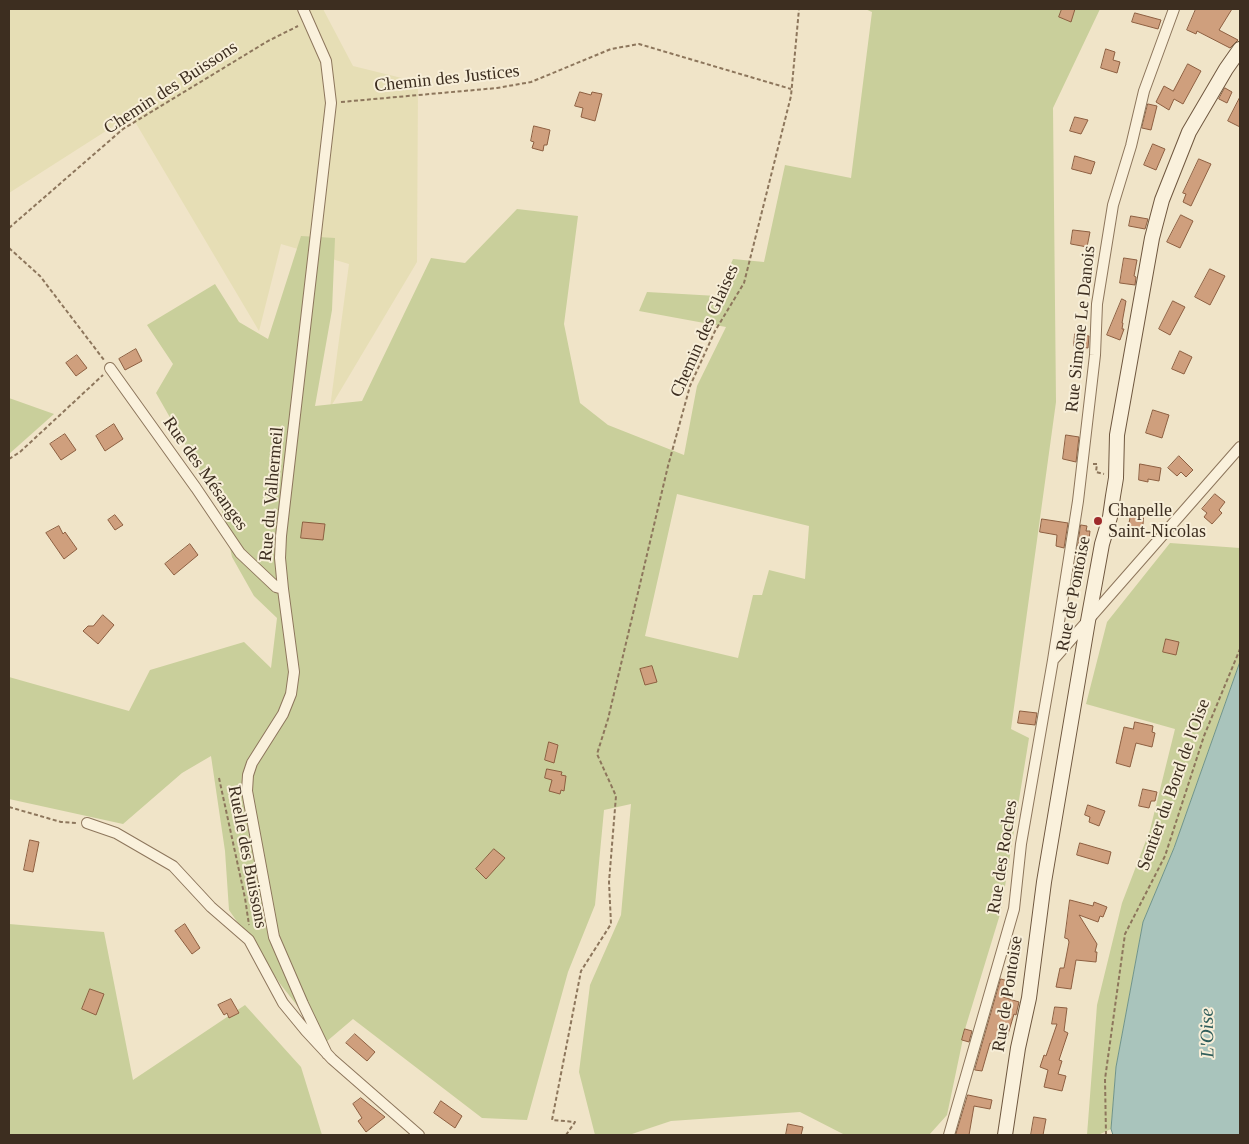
<!DOCTYPE html>
<meta charset="utf-8">
<style>
body{margin:0}
#map{position:relative;width:1249px;height:1144px;overflow:hidden;background:#f0e4c8;font-family:"Times New Roman",serif}
canvas{display:block}
.frame{position:absolute;inset:0;border:10px solid #3d2e20;pointer-events:none}
</style>
<div id="map">
<canvas width="1249" height="1144"></canvas>
<div class="frame"></div>
</div>
<script>
const context = document.querySelector('canvas').getContext('2d');
context.lineJoin = 'round';
function paint(path, color) { context.fillStyle = color; context.fill(path, 'evenodd'); }
function strokePath(path, color, width, dash) { context.strokeStyle = color; context.lineWidth = width; context.lineCap = dash ? 'butt' : 'round'; context.setLineDash(dash || []); context.stroke(path); }
function write(font, color, halo, rows, align = 'center') {
  context.font = font + ' "Times New Roman",serif'; context.lineWidth = 4; context.setLineDash([]); context.textBaseline = 'middle'; context.strokeStyle = halo; context.fillStyle = color; for (const [text, x, y, turn = 0] of rows) {
    context.save(); context.translate(x, y); context.rotate((+turn || 0) * Math.PI / 180); context.textAlign = isNaN(turn) ? turn : align; if (halo) context.strokeText(text, 0, 0); context.fillText(text, 0, 0); context.restore();
  }
}
paint(new Path2D(`
 M9 9H323L353 66 418 82 417 262 330 408 349 264 281 244 259 331 131 115 9 193Z`), '#e6deb5');
paint(new Path2D(`
 M865 9H1100L1053 108 1056 402 1011 729 1029 738 1001 911 965 1029 947 1115 929 1135H845L800 1112 671 1121 629 1135H595L579 1072 590 985 621 915 631 804 604 810 595 905 568 972 527 1120 482 1118 353 1019 326 1042 281 985 229 910 225 851 211 756 182 773 123 824 9 799V677L129 711 150 670 244 642 271 668 277 618 254 596 232 557 221 507 156 393 173 364 147 325 215 284 239 322 268 339 301 236 335 238 332 310 315 406 362 401 431 258 465 263 517 209 578 216 564 324 580 403 608 425 684 455 697 386 726 327 639 311 647 292 717 296 733 259 764 262 785 165 851 178 872 12ZM677 494 809 526 805 579 769 570 762 595H753L738 658 645 636Z
 M9 398 54 414 9 454Z
 M1170 543 1240 548V662L1174 848 1143 922 1116 1067 1111 1129 1098 1135H1087L1097 1005 1122 903 1150 830 1175 729 1086 704 1107 622Z
 M9 924 104 932 133 1080 245 1005 301 1067 322 1135H9Z`), '#c9cf9b');
const water = new Path2D(`
 M1240 662V1135H1113L1111 1129 1116 1067 1143 922 1174 848Z`);
paint(water, '#a9c4bc');
strokePath(water, '#6f938a', 1);
const building = new Path2D(`
 M1062 9H1075L1071 22 1059 17Z
 M1196 9H1232L1219 30 1238 40 1230 48 1197 31 1196 34 1187 30Z
 M1135 13 1161 20 1158 29 1132 22Z
 M1106 49 1115 52 1113 60 1120 62 1117 73 1101 68Z
 M1188 64 1201 71 1183 104 1174 99 1169 110 1156 102 1164 86 1173 91Z
 M1225 88 1232 92 1227 103 1219 99Z
 M580 92 591 95 592 92 602 94 595 121 581 117 583 108 575 106Z
 M1240 97V127L1228 121Z
 M1148 104 1157 106 1151 130 1142 128Z
 M1075 117 1088 120 1081 134 1070 131Z
 M534 126 550 130 547 145H544L543 151 532 148 534 142 531 141Z
 M1153 144 1165 149 1156 170 1144 165Z
 M1075 156 1095 162 1091 174 1072 169Z
 M1199 159 1211 164 1191 206 1183 202 1186 194 1183 193Z
 M1181 215 1193 221 1180 248 1167 242Z
 M1131 216 1148 219 1145 229 1129 226Z
 M1073 230 1090 232 1087 247 1071 244Z
 M1124 258 1137 260 1134 276 1136 277 1135 285 1120 283Z
 M1210 269 1225 276 1210 305 1195 297Z
 M1122 299 1126 301 1122 323H1123L1122 329H1124L1120 340 1107 335Z
 M1173 301 1185 307 1170 335 1159 329Z
 M1075 334 1089 336 1088 348 1074 346Z
 M136 349 142 361 125 370 119 359Z
 M1180 351 1192 357 1184 374 1172 369Z
 M77 355 87 368 76 376 66 363Z
 M1153 410 1169 415 1162 438 1146 433Z
 M114 424 123 439 105 451 96 436Z
 M65 434 76 450 61 460 50 444Z
 M1066 435 1079 437 1076 462 1063 459Z
 M1179 456 1193 470 1186 477 1181 472 1177 476 1168 468Z
 M1140 464 1161 468 1159 481 1148 479V482L1139 480Z
 M1215 494 1225 502 1219 510 1222 513 1212 524 1204 517 1207 513 1202 509Z
 M1132 509 1144 511 1142 538 1127 536Z
 M115 515 123 525 115 530 108 520Z
 M1042 519 1068 523 1064 548 1056 546 1057 535 1040 532Z
 M303 522 325 524 323 540 301 538Z
 M1081 525 1087 526 1086 531H1090L1088 547 1078 546Z
 M59 526 63 534 65 532 77 549 64 559 46 533Z
 M190 544 198 555 174 575 165 564Z
 M103 615 114 625 98 644 83 631 88 626H93Z
 M1166 639 1179 642 1176 655 1163 652Z
 M652 666 657 682 645 685 640 669Z
 M1020 711 1037 713 1035 725 1018 723Z
 M1135 722 1153 726 1152 732 1155 733 1152 747 1136 743 1130 767 1116 763 1124 727 1133 729Z
 M549 742 558 745 554 763 545 760Z
 M547 769 562 772 561 775 566 776 564 791 561 790 560 794 549 791 552 780 545 778Z
 M1143 789 1157 792 1155 801H1151L1149 808 1139 806Z
 M1088 805 1105 811 1099 826 1089 822 1090 817 1085 815Z
 M30 840 39 842 33 872 24 870Z
 M1080 843 1111 852 1108 864 1077 855Z
 M494 849 505 858 486 879 476 869Z
 M1070 900 1093 906 1094 902 1107 907 1103 917 1100 916 1098 922 1079 915 1097 944 1095 952H1097L1096 962 1076 960 1071 989 1056 987 1060 968H1064L1069 942 1068 939 1065 938Z
 M185 924 200 948 192 954 175 931Z
 M1001 979 1008 981 1003 997 1019 1002 1016 1015 1014 1014 1004 1048 990 1043 982 1071 975 1070Z
 M90 989 104 994 96 1015 82 1009Z
 M231 999 239 1013 229 1018 227 1013 224 1015 218 1005Z
 M1055 1007 1067 1008 1064 1031 1068 1033 1059 1060 1062 1061 1058 1074 1066 1076 1062 1091 1044 1087 1048 1070 1040 1067 1044 1055 1046 1056 1057 1024H1052Z
 M965 1029 972 1031 969 1042 962 1040Z
 M355 1034 375 1052 367 1061 346 1043Z
 M968 1095 992 1100 990 1109 974 1106 969 1135H956Z
 M361 1098 385 1117 366 1132 358 1121 362 1118 353 1104Z
 M441 1101 462 1116 455 1128 434 1113Z
 M1034 1117 1046 1119 1043 1135H1031Z
 M788 1124 803 1127 801 1135H786Z`);
paint(building, '#cf9f7d');
strokePath(building, '#8d5f41', 1);
const street = new Path2D(`
 M303 9 326 61 331 103 281 536 280 558 283 589 294 672 291 694 283 714 252 763 248 775 247 791 274 937 303 1004 327 1054
 M110 368 196 488 240 553 276 587 283 589
 M1054 659 1240 447
 M87 823 116 833 173 866 211 907 249 940 283 1003 306 1031 332 1059 419 1135
 M949 1135 1014 909 1021 844 1053 660 1078 501 1095 355 1097 304 1113 205 1131 146 1144 91 1174 9`);
const secondary = new Path2D(`
 M1005 1135 1018 1048 1029 998 1044 882 1088 621 1102 544 1110 517 1113 496 1116 478 1117 435 1152 238 1162 200 1189 132 1226 69 1240 49`);
strokePath(street, '#8d765c', 12);
strokePath(secondary, '#6f573f', 16);
strokePath(new Path2D(`
 M341 102 497 88 531 82 611 49 639 44 791 89
 M9 228 123 129 268 41 298 26
 M9 248 40 276 104 360
 M9 459 20 452 103 375
 M1093 464H1097L1096 472 1104 474
 M219 778 245 898 249 925
 M9 807 61 822 77 823
 M566 1135 575 1122 552 1120 581 971 611 924 609 882 616 796 597 754 608 719 668 466 690 386 715 331 744 283 791 96 799 9
 M1106 1135 1105 1079 1125 934 1165 856 1204 736 1240 649`), '#8d765c', 2, [4, 2.5]);
strokePath(street, '#faf1dc', 10);
strokePath(secondary, '#faf1dc', 14);
for (const [x, y, r, color] of [
 [1098,521,5,"#9e2a2b"]
]) { const dot = new Path2D(); dot.arc(x, y, r, 0, 2 * Math.PI); context.fillStyle = color; context.fill(dot); strokePath(dot, '#f7eed8', 2); }
write('18px', '#3d2e20', '#f7eed8', [
 ["Chemin des Justices",447,79,-6],
 ["Chemin des Buissons",171,88,-33],
 ["Rue Simone Le Danois",1081,329,-84],
 ["Chemin des Glaises",705,331,-66],
 ["Rue des Mésanges",205,474,55],
 ["Rue du Valhermeil",272,494,-85],
 ["Rue de Pontoise",1074,594,-79],
 ["Sentier du Bord de l'Oise",1174,785,-70],
 ["Ruelle des Buissons",247,857,79],
 ["Rue des Roches",1003,857,-81],
 ["Rue de Pontoise",1008,994,-81]
]);
write('18px', '#3d2e20', '#f7eed8', [
 ["Chapelle",1108,511],
 ["Saint-Nicolas",1108,532]
], 'left');
write('italic 19px', '#2f5d5a', '#f7eed8', [
 ["L'Oise",1208,1033,-91]
]);
</script>
